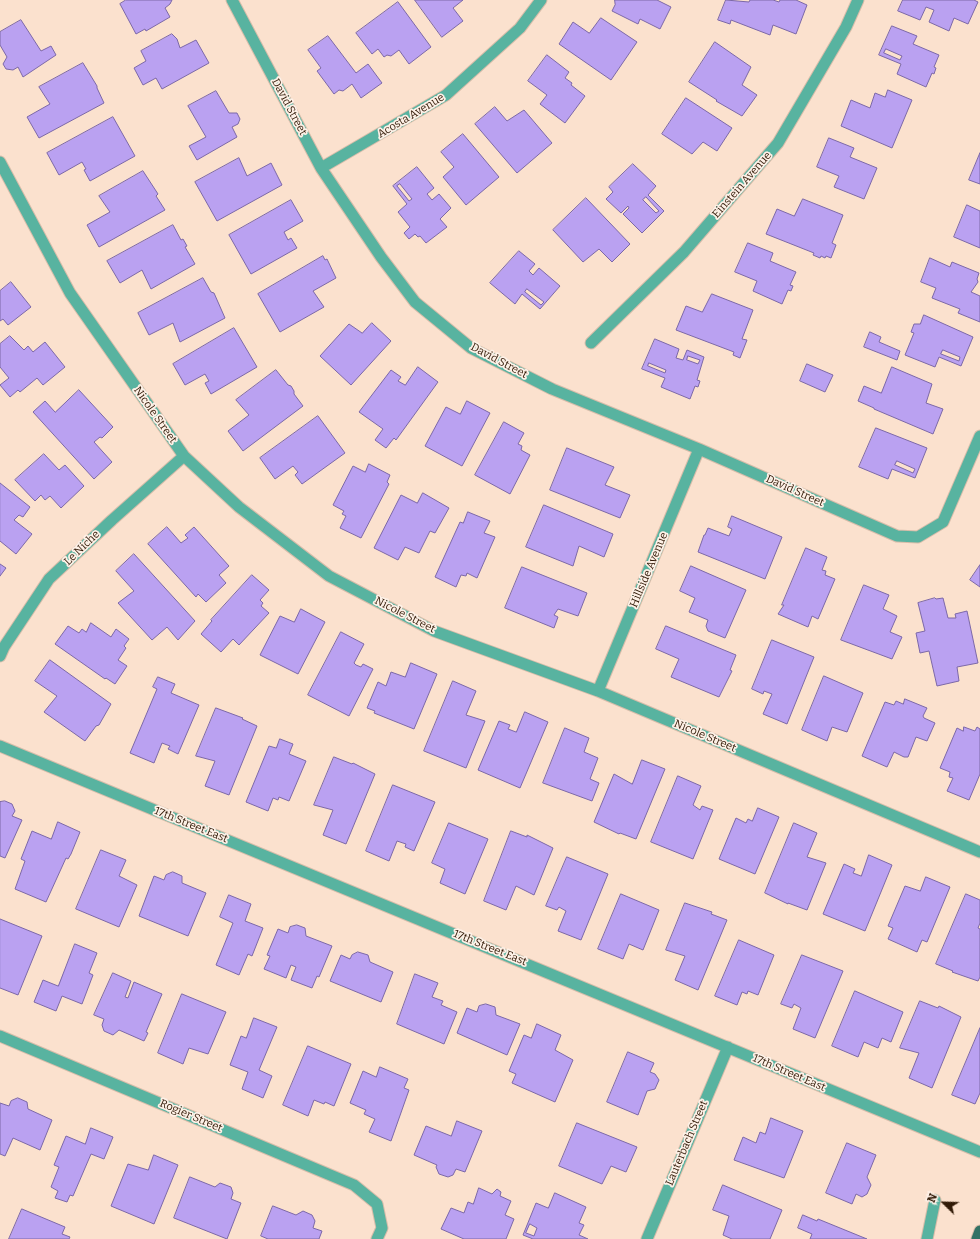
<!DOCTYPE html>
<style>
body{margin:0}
#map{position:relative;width:980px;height:1239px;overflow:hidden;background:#fbe1ce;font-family:Bitter,serif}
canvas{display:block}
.north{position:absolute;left:924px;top:1183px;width:40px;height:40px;-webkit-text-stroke:3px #fef1e7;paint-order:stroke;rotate:293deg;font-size:11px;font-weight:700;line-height:16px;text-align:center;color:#311a07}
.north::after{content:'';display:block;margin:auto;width:14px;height:18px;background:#311a07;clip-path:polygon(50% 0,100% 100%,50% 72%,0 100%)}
</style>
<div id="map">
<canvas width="980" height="1239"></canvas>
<div class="north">N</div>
</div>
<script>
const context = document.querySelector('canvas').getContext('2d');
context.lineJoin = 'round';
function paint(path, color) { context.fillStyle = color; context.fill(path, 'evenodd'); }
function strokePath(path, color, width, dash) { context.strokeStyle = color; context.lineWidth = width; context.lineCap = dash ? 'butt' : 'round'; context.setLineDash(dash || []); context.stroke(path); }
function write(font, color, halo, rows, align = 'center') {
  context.font = font + ' Bitter,serif'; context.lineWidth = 3.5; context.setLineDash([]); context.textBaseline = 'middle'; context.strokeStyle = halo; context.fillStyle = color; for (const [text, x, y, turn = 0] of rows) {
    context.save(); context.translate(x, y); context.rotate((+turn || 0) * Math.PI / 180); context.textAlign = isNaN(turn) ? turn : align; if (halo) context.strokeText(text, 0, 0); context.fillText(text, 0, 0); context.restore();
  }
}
const building = new Path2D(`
 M126 0H172L170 4 165 8 170 17 146 31 145 29 136 34 120 4Z
 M415 0H463L453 8 463 21 442 37Z
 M615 0H657L671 7 660 29 640 19 638 24 612 11 615 5Z
 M726 0 749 2 750 0H773L779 2 780 0H796L807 5 796 34 773 25 770 35 731 20 730 24 718 20Z
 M903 0H974L978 2 968 24 954 18 949 31 929 22 934 10 926 7 920 20 898 11Z
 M398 2 431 47 409 64 399 50 391 56 387 55 384 57 378 49 372 54 356 33Z
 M601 18 637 42 611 80 559 44 573 22 589 33Z
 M21 20 41 51 51 46 56 55 23 77 18 67 13 70 6 69 3 64 7 57 0 45V32Z
 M892 26 917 36 913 44 939 55 934 67 936 68 934 74 932 73 926 87 897 74 901 64 879 55ZM886 49 902 56 900 60 884 53Z
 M172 34 177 39 180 48 196 40 209 63 162 89 156 78 143 85 134 68 146 61 141 51Z
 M328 36 356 73 368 64 382 83 361 98 352 84 343 91 339 90 334 94 317 71 321 68 308 50Z
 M715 42 751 67 742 85 757 95 742 116 716 101 717 100 689 82Z
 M547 55 569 72 565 78 572 83 571 85 585 96 565 123 540 104 547 95 528 81Z
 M83 63 97 86V88L104 103 39 138 27 117 50 104 39 87Z
 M888 90 912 100 892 148 841 126 851 100 870 108 875 93 885 97Z
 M216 91 229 113H237L240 119 238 124 232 127 237 137 197 160 189 146 206 137 188 106Z
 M686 98 732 128 717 151 703 142 692 154 662 134Z
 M495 107 507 121 524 110 552 143 517 173 475 124Z
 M113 117 135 156 90 181 84 170 86 169 82 162 59 175 47 153Z
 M463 134 499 177 466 205 443 177 454 167 441 152Z
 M829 138 854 148 850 157 877 168 864 199 834 187 839 176 817 167Z
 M980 153V184L969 180Z
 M239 158 247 176 271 163 282 185 217 221 195 182Z
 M633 164 656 186 648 195 664 211 642 233 623 214 629 208 628 206 621 213 606 199 613 192 609 187ZM646 197 659 211 656 213 643 200Z
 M417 167 434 188 427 194 432 200 439 194 451 208 440 219 447 227 426 243 420 236 418 237 415 234 409 239 404 233 410 227 398 212 407 204 393 186ZM400 184 412 199 409 201 397 186Z
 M143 171 158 194 156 196 165 210 99 247 87 225 110 212 99 196Z
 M586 198 630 244 612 262 599 249 583 262 553 230Z
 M803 199 843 215 832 243 836 245 831 258 826 256 825 258 821 256 820 258 813 255 814 253 766 234 777 209 794 216Z
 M291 200 303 221 284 232 288 240 291 238 297 248 251 274 229 235Z
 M967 205 980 211V248L954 237Z
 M173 225 181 240 183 239 187 246 185 247 195 264 151 289 142 270 120 283 107 261Z
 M748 243 773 253 770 261 796 272 790 285 793 286 791 291 788 290 782 304 753 291 757 281 735 272Z
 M519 251 535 264 529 271 533 275 539 268 560 286 540 309 522 294 515 304 490 283ZM527 289 544 302 541 305 525 292Z
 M323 256 325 260 327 259 336 278 313 291 324 307 280 332 258 294Z
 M930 258 950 267 952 262 979 273 977 279 978 282 971 292 980 296V322L958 313 960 309 932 298 936 288 921 282Z
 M203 278 211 292 214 293 225 318 180 342 173 323 149 335 138 313Z
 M11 282 31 307 8 325 3 319 0 321V291Z
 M712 294 753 310 742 339 747 340 740 358 733 355 734 352 676 330 686 306 702 312Z
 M924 315 973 337 961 366 939 357 935 367 905 355 914 333 911 332 914 324H920ZM943 350 960 357 959 361 941 354Z
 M372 323 391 341 351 385 320 356 349 324 362 333Z
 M234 328 257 367 211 394 205 383 209 381 205 374 185 385 173 364Z
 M870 332 881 337 879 342 900 351 897 360 864 347Z
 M10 336 24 350 28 346 33 352 45 342 65 367 43 385 37 378 20 392 18 390 10 397 0 385 9 378 0 367V344Z
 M655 339 679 349 676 358 683 360 687 350 704 357 697 380 700 381 698 387 695 386 690 399 661 387 665 378 642 369ZM688 356 700 360 698 364 687 360ZM649 363 666 370 665 373 648 366Z
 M807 364 833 375 825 392 800 381Z
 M418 367 438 382 396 440 394 438 386 448 375 440 383 429 359 412 391 370 401 377 398 381 405 385Z
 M892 367 932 384 926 403 943 409 933 434 874 409V408L858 401 864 386 881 393Z
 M276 370 288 385 291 386 294 391V394L303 406 243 451 228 431 249 415 236 400Z
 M79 390 113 427 102 438 100 437 94 442 112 462 94 479 33 412 45 401 55 412Z
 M467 401 490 413 462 466 425 446 446 407 460 414Z
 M318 416 345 453 302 484 295 475 298 472 293 466 275 479 260 458Z
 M504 422 524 433 518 444 522 446 521 450 530 455 510 494 475 475Z
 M876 428 927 448 915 478 892 469 888 479 859 467ZM897 461 915 469 913 473 895 465Z
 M567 448 614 467 605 485 630 495 620 518 550 490Z
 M44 454 59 470 65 465 84 486 61 508 50 496 45 500 41 495 35 501 15 480Z
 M369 464 390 475 387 482 389 484 361 538 340 528 346 516 342 514 344 511 333 505 353 466 365 472Z
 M0 483 30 507 23 517 19 515 14 520 32 534 16 554 0 541Z
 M423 493 449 508 435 533 430 531 419 553 405 547 398 560 374 548 401 495 417 503Z
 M544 505 613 534 604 557 579 546 573 566 526 547Z
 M468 512 490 521 484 533 495 537 477 578 467 573 466 576 461 575 456 587 435 577 460 522 463 523Z
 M732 516 782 537 765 579 698 552 704 535H705L708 528 729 536 732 529 728 527Z
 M167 527 181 543 188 538 185 535 194 527 229 566 219 575 226 583 206 602 198 594 196 597 148 544Z
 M806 548 827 557 822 570 826 571 825 575 835 579 818 619 812 616 808 627 778 614 784 605H782Z
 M134 554 195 621 178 640 167 627 152 640 118 603 134 591 116 571Z
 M0 564 6 568 0 576Z
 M980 565V587L970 580Z
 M691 566 746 590 725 638 708 631 706 626 708 620 689 612 695 598 680 591Z
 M522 567 587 593 578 616 558 609 554 615 558 617 554 628 505 608Z
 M252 575 269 590 260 600 263 603 261 606 269 613 239 645 233 639 221 652 201 634 212 621 211 620Z
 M864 585 889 595 883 609 897 616 890 632 902 637 892 659 841 640Z
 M935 598 936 599 943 598 948 618H956L955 614 967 611 978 663 957 667 959 681 937 686 929 651 920 653 916 633 925 631 918 603Z
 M301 609 325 622 298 674 260 655 280 616 294 622Z
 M91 623 111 637 116 629 129 639 124 646 126 648 118 660 127 666 115 684 106 678 105 679 55 644 68 626 79 633 82 629 86 632Z
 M666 626 736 655 730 670 732 671 719 697 671 677 679 659 656 649Z
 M341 632 364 644 354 663 356 665 361 667 363 664 373 669 349 716 308 695Z
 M772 640 814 657 787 724 763 714 772 694 764 691 763 694 752 689Z
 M50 660 111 704 99 725 96 726 85 741 44 712 57 696 35 681Z
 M411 663 437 674 414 729 374 713 375 711 367 708 378 682 386 686 391 672 405 677Z
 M824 676 863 693 847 732 832 727 827 741 802 730Z
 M158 677 175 684 171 693 199 705 178 754 168 749 170 746 162 743 154 763 130 753 157 689 153 687Z
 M453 681 476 691 466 715 485 721 466 768 424 751Z
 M905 699 927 708 923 716 924 718 935 723 927 741 916 737 908 757H904L894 752 887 767 862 756 885 702 894 705 896 701 903 704Z
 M216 708 243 718 242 719 257 726 229 795 205 786 215 761 196 756Z
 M525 712 548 722 520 788 478 770 499 721 510 725 508 729 516 732Z
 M964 727 975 731 977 727 980 729V774L969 800 947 791 953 778 949 777 950 772 940 768 957 728 963 731Z
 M565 728 589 738 584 752 598 758 590 779 599 783 592 801 543 783Z
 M280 739 293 744 289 754 306 761 289 801 279 797 278 800 273 798 268 811 246 802 269 746 276 748Z
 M334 757 352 764 353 763 375 774 346 844 323 835 333 810 314 805Z
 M642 760 665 769 636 839 620 833 619 834 594 822 614 774 632 784Z
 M678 776 701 786 693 805 700 810 702 806 713 810 693 859 651 842Z
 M393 785 435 802 414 851 405 847 406 844 397 841 389 861 366 851Z
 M5 801 12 804 15 811 12 816 22 820 5 858 0 856V802Z
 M758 808 779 817 755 874 719 859 736 818 746 823 748 819 752 821Z
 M58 822 80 832 71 854 68 859 66 858 46 902 15 889 25 861 21 859 32 831 51 839Z
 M449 823 488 839 465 894 440 883 445 869 432 863Z
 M794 823 817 833 807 857 826 863 807 910 788 903V904L765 893Z
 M511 831 527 837V835L553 848 534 895 516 886 506 910 484 901Z
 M101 850 126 860 119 876 137 885 119 927 76 909Z
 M869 855 892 865 865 931 823 914 844 864 855 869 853 873 861 876Z
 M567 857 608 874 581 940 558 931 566 911 559 907 557 910 546 906Z
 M173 872 182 876V883L206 893 188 936 139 916 154 876 164 880 166 875Z
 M926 877 950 887 927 942 922 940 917 952 888 939 893 928 888 926 905 886 920 891Z
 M621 894 659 910 643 950 629 944 623 959 598 949Z
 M966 894 980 900V923L978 928 980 929V977L978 981 952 972 953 971 936 964Z
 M229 895 251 904 245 921 263 928 252 956 248 954 239 975 216 965 233 923 220 917Z
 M685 903 712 912 711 914 727 920 698 990 675 980 685 956 666 950Z
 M0 919 42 936 18 995 0 988Z
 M297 925 305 928 306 936 332 946 319 977 317 976 312 988 291 980 296 967 291 965 286 978 264 969 270 956 267 955 278 929 288 933 290 927Z
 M739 940 774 955 758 995 748 991 747 994 742 992 737 1005 715 996Z
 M75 944 97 953 89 973 93 975 82 1004 62 996 56 1011 34 1002 43 980 58 986Z
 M358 952 368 955 370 962 393 972 381 1002 330 981 341 955 350 959 352 955Z
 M802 955 843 971 815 1038 793 1029 801 1008 794 1004 792 1008 781 1004Z
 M113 973 131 981 125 997 128 998 134 982 162 994 146 1032 148 1033 144 1041 119 1030 113 1035 104 1031 102 1025 104 1019 94 1015Z
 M415 974 438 983 432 997 443 1001 441 1005 457 1012 444 1044 397 1024Z
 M855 991 903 1012 891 1042 882 1038 878 1048 864 1042 858 1057 832 1046Z
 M182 994 226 1012 208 1054 189 1048 183 1064 158 1053Z
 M920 1001 938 1008 939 1006 961 1017 932 1088 909 1078 919 1053 900 1048Z
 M486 1004 495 1007 496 1015 520 1024 507 1055 457 1033 467 1008 477 1012 479 1006Z
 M254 1018 277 1027 259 1070 272 1076 263 1098 242 1089 248 1072 230 1065 241 1036 246 1038Z
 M537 1024 561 1035 555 1050 573 1060 555 1102 512 1083 516 1074 509 1071 524 1035 531 1038Z
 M980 1028V1093L975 1104 952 1095Z
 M308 1046 351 1064 334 1106 325 1102 324 1104 314 1100 308 1116 283 1105Z
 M628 1052 654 1063 650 1072 655 1074 659 1080 655 1089 647 1091 638 1115 607 1102Z
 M380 1067 408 1079 404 1088 409 1090 391 1141 369 1132 375 1119 364 1114 366 1110 350 1103 363 1071 376 1077Z
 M18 1098 27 1102 28 1109 52 1120 40 1150 13 1138 5 1156 0 1154V1103L9 1106 11 1101Z
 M771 1118 803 1131 784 1178 734 1160 743 1137 756 1143 760 1132 765 1134Z
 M457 1121 482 1131 465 1172 456 1169 453 1175 448 1177 439 1174 436 1167 437 1165 414 1155 426 1126 451 1136Z
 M577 1123 637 1147 626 1172 611 1166 602 1184 559 1166Z
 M91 1128 113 1137 104 1159 91 1154 73 1196 70 1195 67 1202 55 1198 58 1191 51 1187 59 1167 54 1165 66 1136 85 1144Z
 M847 1143 876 1155 867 1177 871 1185 867 1194 862 1197 856 1194 852 1204 826 1193Z
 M154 1155 178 1165 154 1224 111 1206 128 1164 148 1170Z
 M190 1177 215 1187 220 1183 231 1187 233 1193 231 1199 241 1203 227 1239 174 1218Z
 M723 1185 782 1210 770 1239H732L723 1235 729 1216 713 1210Z
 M479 1188 492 1194 497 1189 501 1192 500 1196 511 1201 505 1215 514 1219 506 1239H464L441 1229 451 1208 464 1213 468 1202 473 1204Z
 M555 1193 586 1207 579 1223 584 1225 579 1235 588 1239H533L523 1235 536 1203 548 1208ZM530 1224 537 1228 534 1236 526 1233Z
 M273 1206 296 1215 303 1211 312 1215 315 1221 313 1228 322 1231 319 1239H268L261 1236Z
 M22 1209 65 1227 62 1234 70 1237 69 1239H9Z
 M803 1215 817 1221 818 1219 867 1239H810L812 1234 798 1228Z`);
paint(building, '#baa1f1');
strokePath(building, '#7c68a7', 1);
const minor = new Path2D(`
 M232 0 321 168 381 257 415 302 471 348 552 389 699 449 897 536 918 537 943 522 980 436
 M0 162 70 293 184 456 239 507 329 576 434 631 598 691 980 852
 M321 168 446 95 520 28 541 0
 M591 343 684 252 778 143 846 27 858 0
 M0 656 4 647 49 579 112 520 184 456
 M598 691 699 449
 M0 746 980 1152
 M0 1036 354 1185 377 1204 382 1228 377 1239
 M647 1239 728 1047
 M927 1239 935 1200`);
const primary = new Path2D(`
 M977 1239 980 1231`);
strokePath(minor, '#d7bdaa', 13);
strokePath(primary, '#d7bdaa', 13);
strokePath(minor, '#58b3a0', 11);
strokePath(primary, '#327265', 11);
write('11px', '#311a07', '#fef1e7', [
 ["David Street",289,107,62],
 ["Acosta Avenue",411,116,-31],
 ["Einstein Avenue",742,185,-49],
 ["David Street",499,361,28],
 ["Nicole Street",155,415,55],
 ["David Street",795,491,24],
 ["Le Niche",82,548,-44],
 ["Hillside Avenue",649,570,-67],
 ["Nicole Street",405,615,27],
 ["Nicole Street",705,736,23],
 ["17th Street East",191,825,22],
 ["17th Street East",490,948,22],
 ["17th Street East",789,1073,23],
 ["Rogier Street",191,1116,23],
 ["Lauterbach Street",687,1143,-67]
]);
</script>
